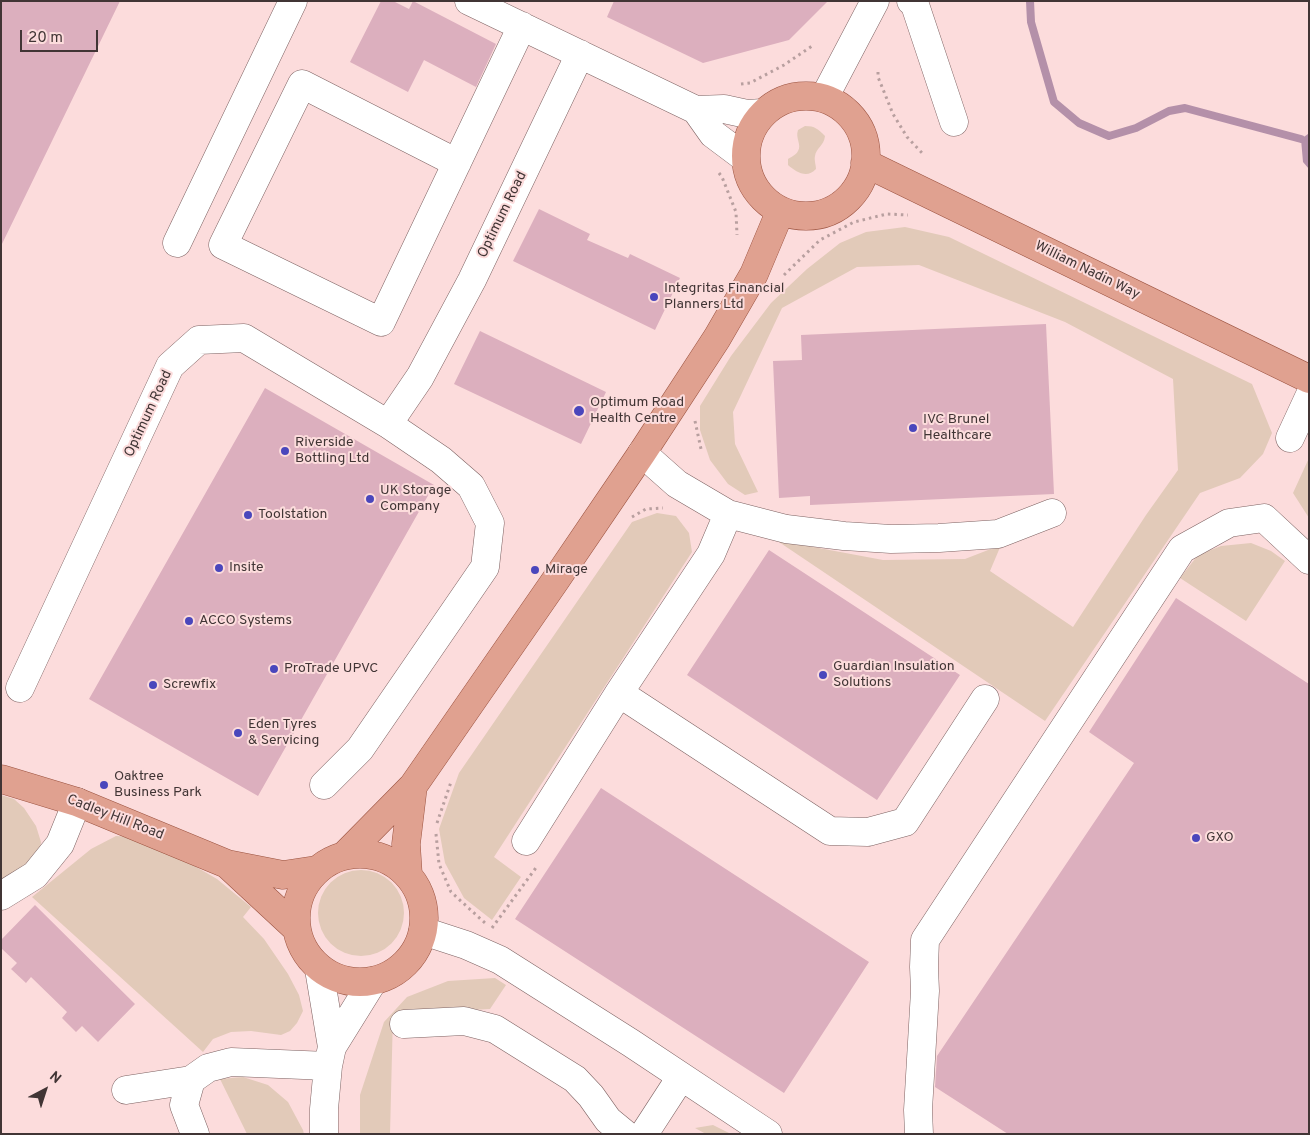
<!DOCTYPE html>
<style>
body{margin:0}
#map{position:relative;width:1310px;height:1135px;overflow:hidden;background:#fcdcdc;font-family:Overpass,sans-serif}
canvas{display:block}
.frame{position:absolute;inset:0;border:2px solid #413535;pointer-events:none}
.north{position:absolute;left:20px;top:1065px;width:50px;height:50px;-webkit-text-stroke:4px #fcdcdc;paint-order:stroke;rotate:40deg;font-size:14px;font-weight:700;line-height:20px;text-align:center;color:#413535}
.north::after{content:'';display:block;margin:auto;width:18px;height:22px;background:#413535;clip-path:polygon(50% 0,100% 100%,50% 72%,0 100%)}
.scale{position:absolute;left:20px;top:30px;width:78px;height:22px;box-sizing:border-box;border:2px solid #413535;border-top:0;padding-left:6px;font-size:15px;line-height:18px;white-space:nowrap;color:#413535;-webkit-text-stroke:4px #fcdcdc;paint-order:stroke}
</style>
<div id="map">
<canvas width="1310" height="1135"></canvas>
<div class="frame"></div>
<div class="north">N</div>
<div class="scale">20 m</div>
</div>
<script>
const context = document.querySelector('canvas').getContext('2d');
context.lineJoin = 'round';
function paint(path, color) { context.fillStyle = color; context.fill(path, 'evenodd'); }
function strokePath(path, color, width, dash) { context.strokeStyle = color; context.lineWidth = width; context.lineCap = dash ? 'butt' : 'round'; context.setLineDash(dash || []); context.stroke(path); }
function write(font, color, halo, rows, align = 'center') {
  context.font = font + ' Overpass,sans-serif'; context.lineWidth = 4; context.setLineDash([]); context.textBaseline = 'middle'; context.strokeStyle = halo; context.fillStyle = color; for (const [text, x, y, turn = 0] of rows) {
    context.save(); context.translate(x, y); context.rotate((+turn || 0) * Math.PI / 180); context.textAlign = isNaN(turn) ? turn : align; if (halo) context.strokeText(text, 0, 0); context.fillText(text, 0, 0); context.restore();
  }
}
paint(new Path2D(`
 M805 126C815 126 818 129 825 136 824 146 816 148 815 156 814 160 816 165 816 169 807 179 796 172 788 165V159C791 157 796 155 798 151 802 145 795 138 798 130Z
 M905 227 949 237 1252 384 1272 433 1263 454 1240 478 1200 493 1045 721 776 540 883 560 965 559 1001 545 990 571 1073 627 1146 515 1178 470 1173 379 1065 322 919 265 857 267 782 308 733 412 735 444 758 492 745 495 728 484 710 460 700 430V406L731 356 771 303 807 269 840 243 866 232Z
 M1309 458V518L1293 493Z
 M657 513 676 516 689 533 692 552 494 857 521 877 492 920 464 898 445 863 439 829 459 773 632 522Z
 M1251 543 1271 551 1285 561 1246 621 1180 578 1198 555 1221 546Z
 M1 795 14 799 24 808 36 826 41 842 39 859 1 882Z
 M116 836 138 837 160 846 217 879 251 907 243 917 264 939 288 974 299 995 303 1011 297 1023 290 1031 281 1035 251 1031 231 1032 213 1039 203 1052 32 897 91 849Z
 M318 913a43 43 0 1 1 86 0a43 43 0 1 1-86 0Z
 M495 978 506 985 490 1009 393 1014 390 1134H360V1095L384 1022 407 997 448 981Z
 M243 1077 268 1085 288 1102 303 1130 304 1134H247L220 1079Z
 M713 1125 731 1134H706L695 1128Z`), '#e2cab9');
paint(new Path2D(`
 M1309 130V169L1303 162 1301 139 1308 134Z`), '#b490a9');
strokePath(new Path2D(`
 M1030 1 1031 22 1054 102 1079 123 1109 136 1136 128 1169 111 1185 108 1301 139`), '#b490a9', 8);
paint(new Path2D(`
 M1 1H120L1 246Z
 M381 1H393L409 9 413 1 496 44 476 87 424 60 408 92 350 62Z
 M614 1H828L789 40 703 63 607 17Z
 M539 209 590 234 587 240 628 258 630 254 680 278 655 330 513 261Z
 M1046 324 1054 494 810 505V496L779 498 773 361 802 360 801 335Z
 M480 331 606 392 581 444 454 384Z
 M265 388 434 485 258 796 89 699Z
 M769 550 960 675 877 800 687 675Z
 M1176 598 1309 684V1134H1008L935 1087 937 1056 1134 763 1089 732Z
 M601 788 869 962 784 1093 515 919Z
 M35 905 135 1004 98 1042 82 1026 76 1032 62 1018 67 1012 31 977 26 983 11 969 17 963 1 948V940Z`), '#dcafbe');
const minor = new Path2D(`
 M469 1 696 110 724 109 747 114 763 113
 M911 1 914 2 954 122
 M824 98 875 1
 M696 110 713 134 745 158
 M457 163 302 84 223 245 381 322 522 26
 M177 243 293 1
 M1290 438 1309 397
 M642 453 677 484 728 514 786 529 844 536 891 539 939 538 998 534 1052 513
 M20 688 170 366 199 340 244 338 388 424 420 377 472 280 580 54
 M619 693 830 831 868 832 905 822 985 699
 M324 785 360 749 485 567 490 523 471 486 441 460 388 424
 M526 841 619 693 711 554 728 514
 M1 896 35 875 60 844 77 802
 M423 931 466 945 500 960 631 1043 768 1134
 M319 969 332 1047 328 1066 324 1109V1134
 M404 1024 464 1021 495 1029 575 1079 591 1096 608 1120 625 1134
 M332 1047 373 981
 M126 1090 191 1080
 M195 1134 184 1105 191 1080 208 1068 231 1062 328 1066
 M644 1134 681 1077
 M919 1134 918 1110 925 991 924 967 925 940 1182 549 1229 523 1264 518 1309 560`);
const major = new Path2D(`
 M746 156a60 60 0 1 1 120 0a60 60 0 1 1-120 0Z
 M865 163 1309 379
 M1 779 77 802 227 864 283 875 316 870
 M296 918a64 64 0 1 1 128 0a64 64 0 1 1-128 0Z
 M346 854 413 786 555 581 642 453 717 338 754 274 780 212
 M227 864 296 928
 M408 875 406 844 413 786`);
strokePath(minor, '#7d6262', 29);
strokePath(major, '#9b5340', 29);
strokePath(new Path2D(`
 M878 72V77L893 114 907 137 924 155
 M741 84 750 83 784 65 812 46
 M719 173 722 177 736 212 737 235
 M784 275 820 240 854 222 887 214 908 215
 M695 421 701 449
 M632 517 646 509 663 508
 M437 823 451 782
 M436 834 439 864 451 892 485 923
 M492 928 538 865`), '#b89f9f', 3, [2.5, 4]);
strokePath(minor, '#fff', 28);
strokePath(major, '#e0a190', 28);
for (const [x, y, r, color] of [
 [654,297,5,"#4a46bc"],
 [579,411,6,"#4a46bc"],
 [913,428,5,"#4a46bc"],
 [285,451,5,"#4a46bc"],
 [370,499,5,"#4a46bc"],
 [248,515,5,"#4a46bc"],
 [219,568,5,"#4a46bc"],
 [535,570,5,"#4a46bc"],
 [189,621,5,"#4a46bc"],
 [274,669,5,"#4a46bc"],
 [823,675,5,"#4a46bc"],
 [153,685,5,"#4a46bc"],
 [238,733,5,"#4a46bc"],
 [104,785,5,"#4a46bc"],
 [1196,838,5,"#4a46bc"]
]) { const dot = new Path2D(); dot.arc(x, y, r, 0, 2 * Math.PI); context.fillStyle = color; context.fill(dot); strokePath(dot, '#fcdcdc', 2); }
write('14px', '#413535', '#fcdcdc', [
 ["Optimum Road",503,215,-64],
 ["William Nadin Way",1087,271,26],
 ["Optimum Road",149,414,-65],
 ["Cadley Hill Road",115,818,21]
]);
write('14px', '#413535', '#fcdcdc', [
 ["Integritas Financial",664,289],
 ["Planners Ltd",664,305],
 ["Optimum Road",590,403],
 ["Health Centre",590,419],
 ["IVC Brunel",923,420],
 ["Healthcare",923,436],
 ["Riverside",295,443],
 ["Bottling Ltd",295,459],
 ["UK Storage",380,491],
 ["Company",380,507],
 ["Toolstation",258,515],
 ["Insite",229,568],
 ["Mirage",545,570],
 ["ACCO Systems",199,621],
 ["Guardian Insulation",833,667],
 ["Solutions",833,683],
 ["ProTrade UPVC",284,669],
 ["Screwfix",163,685],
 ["Eden Tyres",248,725],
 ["& Servicing",248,741],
 ["Oaktree",114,777],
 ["Business Park",114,793],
 ["GXO",1206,838]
], 'left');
</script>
